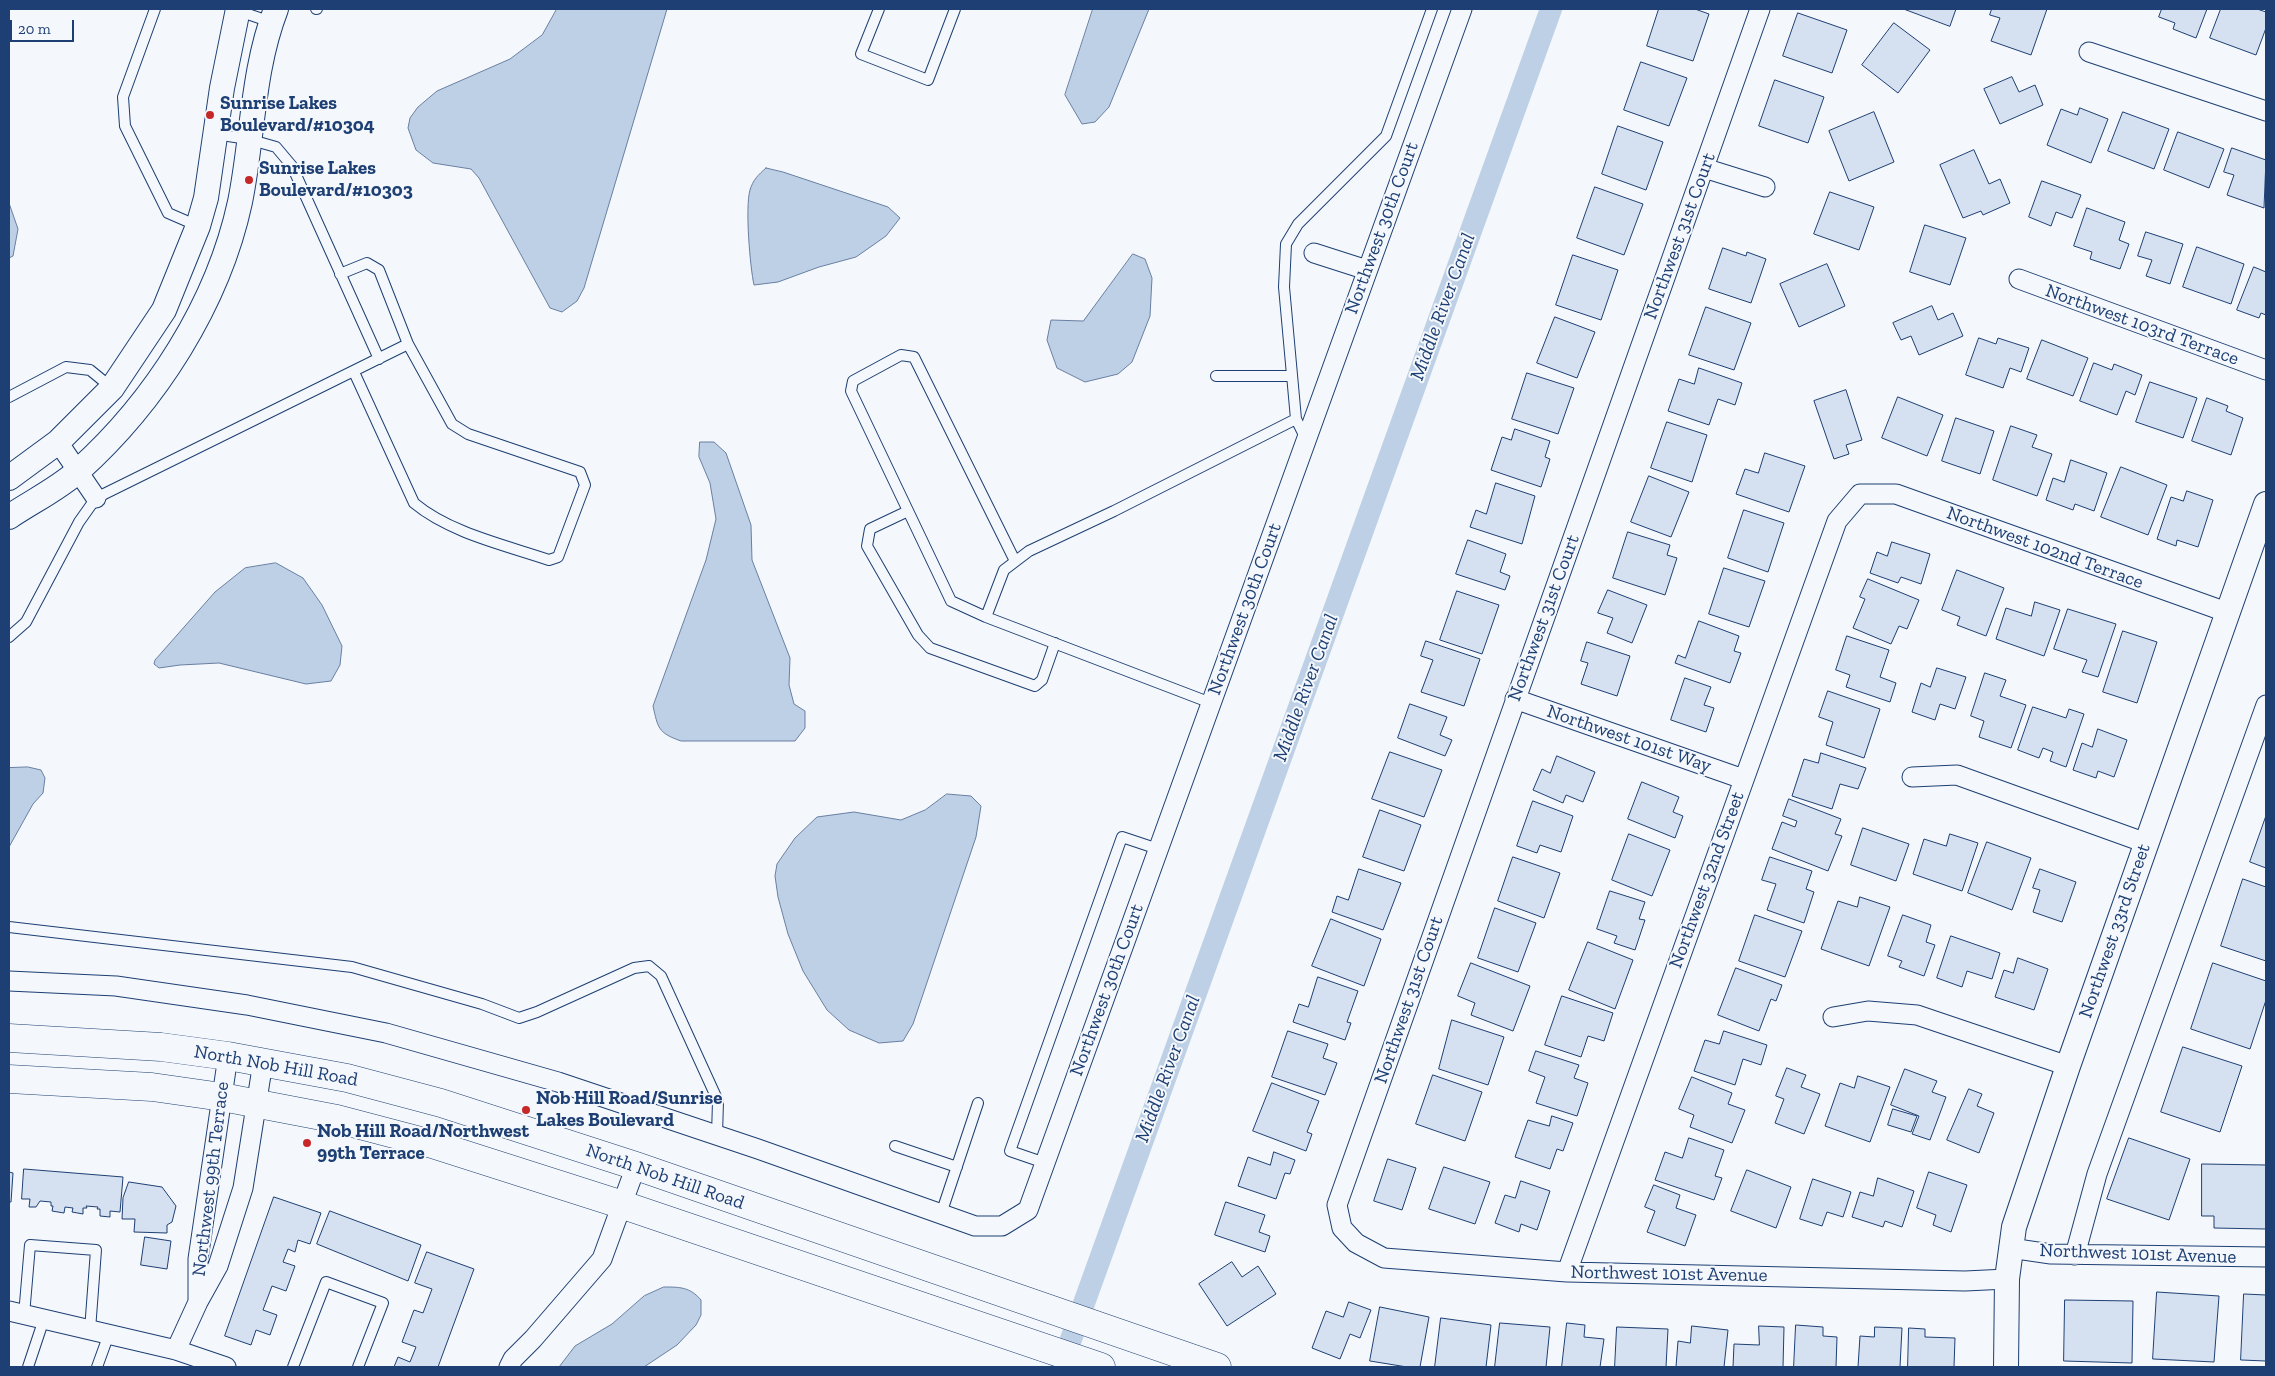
<!DOCTYPE html>
<style>
body{margin:0}
#map{position:relative;width:2275px;height:1376px;overflow:hidden;background:#f4f7fb;font-family:"Zilla Slab",serif}
canvas{display:block}
.frame{position:absolute;inset:0;border:10px solid #1d3f73;pointer-events:none}
.scale{position:absolute;left:10px;top:20px;width:64px;height:22px;box-sizing:border-box;border:2px solid #1d3f73;border-top:0;padding-left:6px;font-size:15px;line-height:18px;white-space:nowrap;color:#1d3f73;-webkit-text-stroke:4px #f4f7fb;paint-order:stroke}
</style>
<div id="map">
<canvas width="2275" height="1376"></canvas>
<div class="frame"></div>
<div class="scale">20 m</div>
</div>
<script>
const context = document.querySelector('canvas').getContext('2d');
context.lineJoin = 'round';
function paint(path, color) { context.fillStyle = color; context.fill(path, 'evenodd'); }
function strokePath(path, color, width, dash) { context.strokeStyle = color; context.lineWidth = width; context.lineCap = dash ? 'butt' : 'round'; context.setLineDash(dash || []); context.stroke(path); }
function write(font, color, halo, rows, align = 'center') {
  context.font = font + ' "Zilla Slab",serif'; context.lineWidth = 4; context.setLineDash([]); context.textBaseline = 'middle'; context.strokeStyle = halo; context.fillStyle = color; for (const [text, x, y, turn = 0] of rows) {
    context.save(); context.translate(x, y); context.rotate((+turn || 0) * Math.PI / 180); context.textAlign = isNaN(turn) ? turn : align; if (halo) context.strokeText(text, 0, 0); context.fillText(text, 0, 0); context.restore();
  }
}
const water = new Path2D(`
 M557 9H667L584 288 577 301 562 312 550 308 479 178 471 169 433 163 416 150 408 128 410 118 418 107 437 91 510 59 542 35Z
 M1093 9H1149L1109 107 1095 122 1082 124 1065 95Z
 M766 168 783 172 888 207 900 218 886 236 856 257 819 267 778 282 754 285C750 267 745 207 750 190 753 180 758 175 766 168Z
 M9 203 18 229 13 256 9 258Z
 M1133 254 1145 259 1152 278 1150 316 1132 362 1118 374 1085 382 1057 368 1047 340 1051 320 1083 321Z
 M700 442H714L726 453 751 525 752 560 790 658 789 685 794 704 805 711V728L795 741H681C658 733 658 728 653 706L706 560 716 519 710 483 699 457Z
 M276 563 303 578 322 605 342 646 340 665 331 681 306 684 219 663 180 665 159 668 154 664 155 660 215 592 245 568Z
 M28 767 41 770 45 778 43 793 33 804 9 847V768Z
 M947 794 971 796 981 806 976 837 913 1024 903 1041 879 1043 849 1030 827 1010 803 971 788 934 778 897 775 876 777 864 795 838 817 817 854 812 901 820 925 810Z
 M664 1287C680 1287 690 1287 701 1300V1315L696 1325 677 1345 644 1367H559L575 1346 612 1324 644 1296Z`);
paint(water, '#bed0e5');
strokePath(water, '#687fa3', 1);
strokePath(new Path2D(`
 M1061 1367 1551 9`), '#bed0e5', 22);
const building = new Path2D(`
 M1659 9H1695L1709 14 1693 61 1647 46Z
 M1904 9H1956L1950 26Z
 M1992 9H2047L2031 55 1991 41 2000 18 1990 15Z
 M2162 9H2207L2196 38 2173 29 2175 23 2159 17Z
 M2221 9H2257L2266 12V28L2256 55 2210 38Z
 M1798 13 1847 30 1832 73 1783 56Z
 M1894 23 1930 50 1898 93 1862 65Z
 M1641 62 1687 78 1669 126 1624 110Z
 M2012 77 2019 92 2035 85 2043 105 2000 124 1984 89Z
 M1775 80 1824 97 1808 143 1759 126Z
 M2080 108 2108 119 2091 163 2047 145 2061 109 2077 115Z
 M1874 112 1894 162 1849 181 1829 131Z
 M2123 112 2169 129 2154 169 2108 151Z
 M1618 126 1663 142 1646 190 1602 174Z
 M2178 132 2224 149 2209 188 2164 170Z
 M2232 148 2266 160 2264 208 2227 195 2234 175 2224 172Z
 M1974 150 1989 184 2000 179 2010 203 1983 215 1981 211 1963 218 1940 165Z
 M2042 181 2081 195 2072 218 2056 212 2051 226 2029 217Z
 M1595 187 1643 204 1624 255 1577 238Z
 M1830 192 1874 207 1859 250 1814 234Z
 M2087 208 2125 222 2119 240 2129 244 2120 269 2090 259 2092 252 2074 246Z
 M1925 225 1966 238 1950 285 1910 272Z
 M2146 232 2183 244 2170 284 2146 276 2152 260 2138 256Z
 M2197 247 2244 264 2231 304 2183 287Z
 M1723 248 1746 256 1747 252 1766 259 1751 303 1709 289Z
 M1573 255 1618 270 1601 320 1556 305Z
 M1827 264 1845 306 1799 327 1780 284Z
 M2254 267 2266 272V315L2261 313 2259 318 2237 310Z
 M1932 306 1938 320 1953 313 1963 336 1919 355 1911 336 1901 340 1893 323Z
 M1706 307 1751 323 1734 370 1689 355Z
 M1555 317 1595 332 1577 378 1537 363Z
 M1979 338 1996 344 1998 338 2029 348 2021 372 2010 368 2003 388 1966 375Z
 M2042 340 2088 358 2073 396 2027 379Z
 M2094 363 2112 370 2114 364 2142 375 2135 395 2126 391 2117 415 2080 401Z
 M1699 368 1742 383 1735 405 1718 399 1709 425 1668 411 1679 379 1694 384Z
 M1527 373 1574 388 1558 434 1512 419Z
 M2150 382 2197 398 2183 438 2136 422Z
 M1846 390 1862 440 1846 445 1849 454 1834 459 1814 401Z
 M1898 397 1943 415 1927 456 1882 438Z
 M2207 398 2228 406 2226 411 2243 418 2231 455 2192 441Z
 M1956 418 1994 431 1980 474 1942 461Z
 M1667 422 1707 435 1692 482 1651 468Z
 M2011 426 2037 435 2032 447 2052 454 2037 496 1993 480Z
 M1515 429 1550 441 1545 457 1550 459 1541 487 1491 470 1502 437 1511 440Z
 M1765 453 1805 466 1789 512 1736 494 1745 469 1758 473Z
 M2071 460 2107 473 2094 511 2075 504 2073 510 2046 500 2053 478 2064 482Z
 M2121 467 2167 485 2148 535 2101 517Z
 M1649 476 1689 492 1671 537 1631 522Z
 M1496 483 1535 496 1522 544 1470 527 1476 510 1486 514Z
 M2187 491 2213 500 2198 547 2177 540 2176 546 2157 539 2171 497 2183 501Z
 M1744 510 1784 523 1768 572 1728 558Z
 M1628 532 1670 545 1667 555 1677 558 1665 595 1613 578Z
 M1468 540 1506 554 1500 572 1510 576 1505 590 1456 574Z
 M1892 542 1930 554 1921 584 1901 577 1898 583 1870 573 1877 552 1887 556Z
 M1724 568 1765 581 1749 627 1709 614Z
 M1957 570 2004 588 1986 636 1957 625 1960 617 1942 610Z
 M1868 579 1919 600 1907 629 1899 626 1891 644 1853 628 1865 599 1860 597Z
 M1608 590 1647 605 1632 643 1607 633 1613 618 1598 613Z
 M1457 591 1499 605 1482 654 1440 640Z
 M2035 602 2060 610 2044 656 1996 639 2006 608 2031 616Z
 M2068 609 2116 624 2098 677 2082 672 2087 660 2054 649Z
 M1699 621 1739 636 1734 651 1741 653 1730 683 1675 663 1678 655 1685 658Z
 M2123 631 2157 642 2137 703 2103 692Z
 M1847 636 1889 650 1880 677 1896 683 1890 702 1846 687 1850 675 1836 670Z
 M1426 641 1480 659 1464 706 1421 692 1433 660 1421 656Z
 M1587 642 1630 656 1617 696 1581 684 1588 663 1581 661Z
 M1937 668 1966 677 1955 709 1940 704 1935 720 1912 712 1921 683 1930 687Z
 M1985 673 2006 680 2000 696 2026 705 2011 748 1979 737 1984 721 1971 716Z
 M1685 678 1711 687 1704 705 1714 708 1706 732 1671 720Z
 M1828 691 1880 709 1864 758 1826 745 1833 722 1819 717Z
 M1410 704 1447 717 1440 735 1452 740 1445 756 1398 738Z
 M2033 707 2066 718 2069 709 2084 714 2066 767 2050 761 2053 752 2043 748 2039 758 2018 750Z
 M2098 729 2127 740 2114 777 2098 771 2096 778 2073 770 2082 743 2092 747Z
 M1390 752 1442 770 1424 817 1372 799Z
 M1821 753 1866 768 1858 789 1840 784 1832 809 1792 796 1804 759 1818 763Z
 M1557 756 1595 772 1583 802 1566 795 1563 803 1533 790 1542 769 1550 773Z
 M1642 782 1679 797 1673 812 1683 816 1675 838 1628 819Z
 M1789 799 1841 819 1835 834 1842 836 1828 871 1772 849 1782 822 1795 827 1797 821 1783 816Z
 M1533 801 1573 816 1561 852 1540 845 1537 853 1517 846Z
 M1380 810 1421 825 1404 871 1363 857Z
 M2266 816V868L2250 862Z
 M1863 828 1909 844 1896 881 1851 865Z
 M1629 834 1670 850 1652 896 1612 880Z
 M1950 834 1978 843 1962 891 1913 874 1924 839 1946 846Z
 M1987 842 2031 858 2012 910 1968 893Z
 M1513 857 1560 873 1544 918 1498 901Z
 M1770 857 1812 871 1806 889 1814 892 1804 923 1767 910 1776 884 1762 880Z
 M1359 869 1401 883 1383 930 1332 912 1337 896 1348 900Z
 M2040 869 2076 882 2062 922 2033 912 2040 890 2033 888Z
 M2243 879 2266 887V961L2221 946Z
 M1610 891 1645 902 1639 919 1645 920 1635 950 1614 943 1617 936 1597 929Z
 M1860 897 1890 907 1869 966 1821 949 1838 901 1857 907Z
 M1495 908 1536 923 1518 972 1478 958Z
 M1755 915 1802 931 1785 977 1739 961Z
 M1903 915 1931 925 1926 942 1935 945 1924 976 1899 967 1902 961 1888 956Z
 M1331 919 1381 939 1364 986 1312 966Z
 M1951 936 2000 953 1992 979 1967 971 1962 987 1937 978Z
 M1588 942 1633 960 1615 1009 1569 990Z
 M2018 958 2048 969 2034 1010 1995 997 2004 970 2013 973Z
 M1471 963 1530 986 1513 1031 1471 1015 1475 1003 1458 996Z
 M2213 963 2266 981V1000L2250 1049 2191 1029Z
 M1736 968 1782 985 1776 1001 1771 999 1759 1031 1718 1015Z
 M1318 977 1358 991 1347 1022 1351 1023 1345 1040 1293 1022 1299 1004 1308 1007Z
 M1562 996 1613 1013 1604 1041 1588 1036 1581 1057 1545 1045Z
 M1452 1020 1504 1037 1488 1085 1439 1069Z
 M1288 1031 1328 1044 1323 1058 1337 1063 1325 1095 1272 1077Z
 M1724 1031 1767 1045 1761 1065 1743 1059 1735 1085 1694 1071 1705 1040 1719 1044Z
 M2183 1047 2242 1066 2220 1132 2161 1112Z
 M1536 1051 1579 1065 1574 1078 1588 1083 1577 1116 1536 1103 1545 1077 1529 1071Z
 M1787 1068 1806 1075 1801 1087 1820 1094 1804 1134 1775 1123 1784 1099 1776 1096Z
 M1905 1069 1937 1081 1932 1092 1946 1097 1930 1140 1912 1134 1919 1116 1891 1105Z
 M1433 1075 1482 1092 1465 1141 1416 1124Z
 M1858 1076 1890 1087 1870 1142 1825 1126 1840 1083 1854 1088Z
 M1692 1077 1732 1093 1728 1104 1745 1110 1732 1143 1690 1127 1694 1115 1679 1109Z
 M1272 1083 1319 1101 1307 1132 1312 1134 1306 1151 1253 1131Z
 M1969 1089 1982 1094 1977 1106 1994 1113 1979 1153 1947 1140Z
 M1893 1109 1917 1116 1911 1132 1888 1125Z
 M1552 1116 1573 1123 1563 1151 1557 1149 1550 1169 1515 1157 1528 1120 1549 1126Z
 M1689 1138 1724 1150 1715 1176 1722 1178 1714 1200 1655 1180 1665 1152 1682 1158Z
 M2129 1138 2190 1159 2169 1220 2107 1199Z
 M1274 1152 1295 1160 1290 1174 1285 1173 1276 1199 1238 1186 1248 1157 1270 1165Z
 M1388 1159 1416 1168 1402 1210 1374 1201Z
 M2202 1164 2266 1165V1229L2214 1228V1216H2202Z
 M1444 1167 1490 1182 1475 1224 1429 1209Z
 M24 1169 123 1177 120 1212 110 1211V1217L100 1216V1209H97L98 1207 86 1206 87 1208H83V1214L72 1212 73 1208 65 1207 64 1213 52 1211 53 1206H51V1202L40 1201 36 1207H29L30 1199H22Z
 M1747 1170 1791 1187 1776 1228 1731 1211Z
 M9 1172 13 1173 11 1202H9Z
 M1929 1172 1967 1185 1951 1232 1933 1225 1936 1215 1917 1208Z
 M1878 1178 1914 1191 1902 1227 1885 1221 1883 1227 1852 1217 1860 1192 1873 1196Z
 M1813 1179 1851 1192 1843 1217 1827 1212 1822 1226 1800 1219Z
 M1521 1181 1550 1191 1537 1230 1521 1224 1519 1232 1495 1223 1505 1195 1515 1198Z
 M129 1182 162 1187 176 1206 172 1222 167 1225V1233L134 1232 135 1219H122L123 1198Z
 M1654 1185 1680 1195 1676 1208 1696 1215 1685 1246 1647 1232 1655 1211 1645 1207Z
 M274 1197 321 1213 310 1244 298 1240 295 1252 288 1249 283 1262 295 1266 286 1291 272 1286 263 1310 277 1315 270 1335 256 1330 251 1345 225 1336Z
 M1226 1202 1265 1215 1259 1232 1270 1236 1265 1252 1215 1235Z
 M330 1211 421 1245 408 1281 317 1244Z
 M145 1237 171 1241 167 1269 141 1265Z
 M427 1252 474 1269 438 1367H394L398 1357 410 1362 416 1347 402 1342 414 1310 423 1313 432 1289 415 1283Z
 M1232 1262 1242 1277 1258 1266 1276 1294 1227 1326 1199 1284Z
 M2157 1292 2219 1296 2214 1362 2153 1359Z
 M2244 1294 2266 1295V1361L2241 1360Z
 M2065 1300 2133 1301 2132 1363 2064 1361Z
 M1349 1302 1371 1310 1360 1338 1350 1334 1340 1359 1312 1348 1326 1311 1343 1317Z
 M1380 1307 1429 1317 1420 1367H1407L1370 1361Z
 M1441 1318 1491 1325 1486 1367H1435Z
 M1500 1323 1550 1327 1546 1367H1495Z
 M1567 1323 1585 1325 1584 1337 1604 1339 1600 1367H1562Z
 M1796 1325 1823 1327V1336L1837 1337 1836 1367H1794Z
 M1692 1326 1728 1330 1724 1367H1676L1678 1341 1690 1343Z
 M1759 1326 1784 1327 1783 1367H1733L1734 1344 1759 1345Z
 M1617 1327 1668 1329 1666 1367H1615Z
 M1875 1327 1902 1328 1900 1367H1858L1860 1336 1874 1337Z
 M1909 1328 1925 1329V1337L1955 1338 1954 1367H1908Z`);
paint(building, '#d5e0f0');
strokePath(building, '#1d3f73', 1);
const service = new Path2D(`
 M155 9 123 97 125 126 168 213 198 226
 M316 9H317
 M879 9 861 54 928 80 955 9
 M236 10 271 22
 M215 134 248 139 276 147 292 166 379 359
 M340 274 367 263 379 270 408 344 452 424 468 434 580 472 585 485 558 557 549 560C505 545 450 533 414 503L354 372
 M1216 376H1292
 M9 397 66 367 90 370 112 388
 M1306 439 1296 419 1284 287 1286 244 1298 224 1386 136 1432 9
 M908 511 870 529 867 546 918 635 930 648 1035 686 1042 680 1055 643
 M1015 561 914 357 901 355 853 381 851 391 951 601 986 617 1211 703
 M986 617 1004 570 1029 551 1114 511 1296 419
 M9 637 26 622 79 522 96 498 408 344
 M9 927 352 967 482 1004 519 1018 537 1012 634 968 649 966 661 976 718 1101 717 1135
 M895 1146 957 1167
 M1045 1163 1010 1151 1122 837 1158 849
 M941 1214 978 1103
 M24 1315 30 1245 96 1250 90 1330
 M28 1367 44 1319
 M97 1367 109 1334
 M293 1367 326 1282 383 1303 358 1367`);
const minor = new Path2D(`
 M1760 9 1337 1205 1342 1228 1356 1243 1384 1258 1567 1272 1965 1281 2007 1279
 M2089 52 2266 111
 M1704 168 1765 187
 M1314 253 1367 270
 M2019 279 2266 370
 M58 442 96 498
 M1515 699 1743 779
 M1912 777 1957 775 2146 843
 M9 981 116 986 247 1005 386 1033 558 1082 758 1149 975 1226H1002L1028 1210 1462 9
 M1833 1017 1868 1011 1917 1015 2068 1066
 M2010 1248 2051 1254 2266 1257
 M2075 1255 2097 1174 2266 705
 M1567 1272 1837 521 1860 494H1896L2229 613
 M198 1301V1259L228 1056
 M9 1311 176 1350 226 1367
 M176 1350 198 1302 218 1266 243 1188 263 1062
 M509 1367 513 1359 533 1339 602 1259 636 1166`);
const tertiary = new Path2D(`
 M9 478 58 442 112 388 164 310 198 226 206 198 222 88 238 9
 M9 517C31 502 58 489 78 471 155 402 218 304 240 202 253 138 252 71 276 9
 M2006 1367 2007 1279 2014 1227 2068 1066 2266 504`);
const secondary = new Path2D(`
 M9 1038 161 1047 228 1056 347 1078 441 1103 636 1166 1217 1367
 M9 1079 152 1087 222 1097 337 1119 432 1144 623 1205 1101 1367`);
strokePath(service, '#1d3f73', 12);
strokePath(minor, '#1d3f73', 21);
strokePath(tertiary, '#1d3f73', 26);
strokePath(secondary, '#1d3f73', 29);
strokePath(service, '#f4f7fb', 10);
strokePath(minor, '#f4f7fb', 19);
strokePath(tertiary, '#f4f7fb', 24);
strokePath(secondary, '#f4f7fb', 28);
for (const [x, y, r, color] of [
 [210,115,5,"#c62828"],
 [249,180,5,"#c62828"],
 [526,1110,5,"#c62828"],
 [307,1143,5,"#c62828"]
]) { const dot = new Path2D(); dot.arc(x, y, r, 0, 2 * Math.PI); context.fillStyle = color; context.fill(dot); strokePath(dot, '#f4f7fb', 2); }
write('bold 19px', '#1d3f73', '#f4f7fb', [
 ["Sunrise Lakes",220,104],
 ["Boulevard/#10304",220,126],
 ["Sunrise Lakes",259,169],
 ["Boulevard/#10303",259,191],
 ["Nob Hill Road/Sunrise",536,1099],
 ["Lakes Boulevard",536,1121],
 ["Nob Hill Road/Northwest",317,1132],
 ["99th Terrace",317,1154]
], 'left');
write('19px', '#1d3f73', '#f4f7fb', [
 ["Northwest 30th Court",1382,228,-70],
 ["Northwest 31st Court",1680,236,-70],
 ["Northwest 103rd Terrace",2142,325,20],
 ["Northwest 102nd Terrace",2045,548,20],
 ["Northwest 30th Court",1245,609,-70],
 ["Northwest 31st Court",1544,618,-70],
 ["Northwest 101st Way",1629,739,19],
 ["Northwest 32nd Street",1707,880,-70],
 ["Northwest 33rd Street",2115,931,-71],
 ["Northwest 30th Court",1107,990,-70],
 ["Northwest 31st Court",1409,1000,-71],
 ["North Nob Hill Road",276,1066,10],
 ["North Nob Hill Road",665,1177,19],
 ["Northwest 99th Terrace",211,1179,-83],
 ["Northwest 101st Avenue",2138,1254,2],
 ["Northwest 101st Avenue",1669,1274,1]
]);
write('italic 20px', '#1d3f73', '#f4f7fb', [
 ["Middle River Canal",1443,307,-70],
 ["Middle River Canal",1306,688,-70],
 ["Middle River Canal",1168,1069,-70]
]);
</script>
